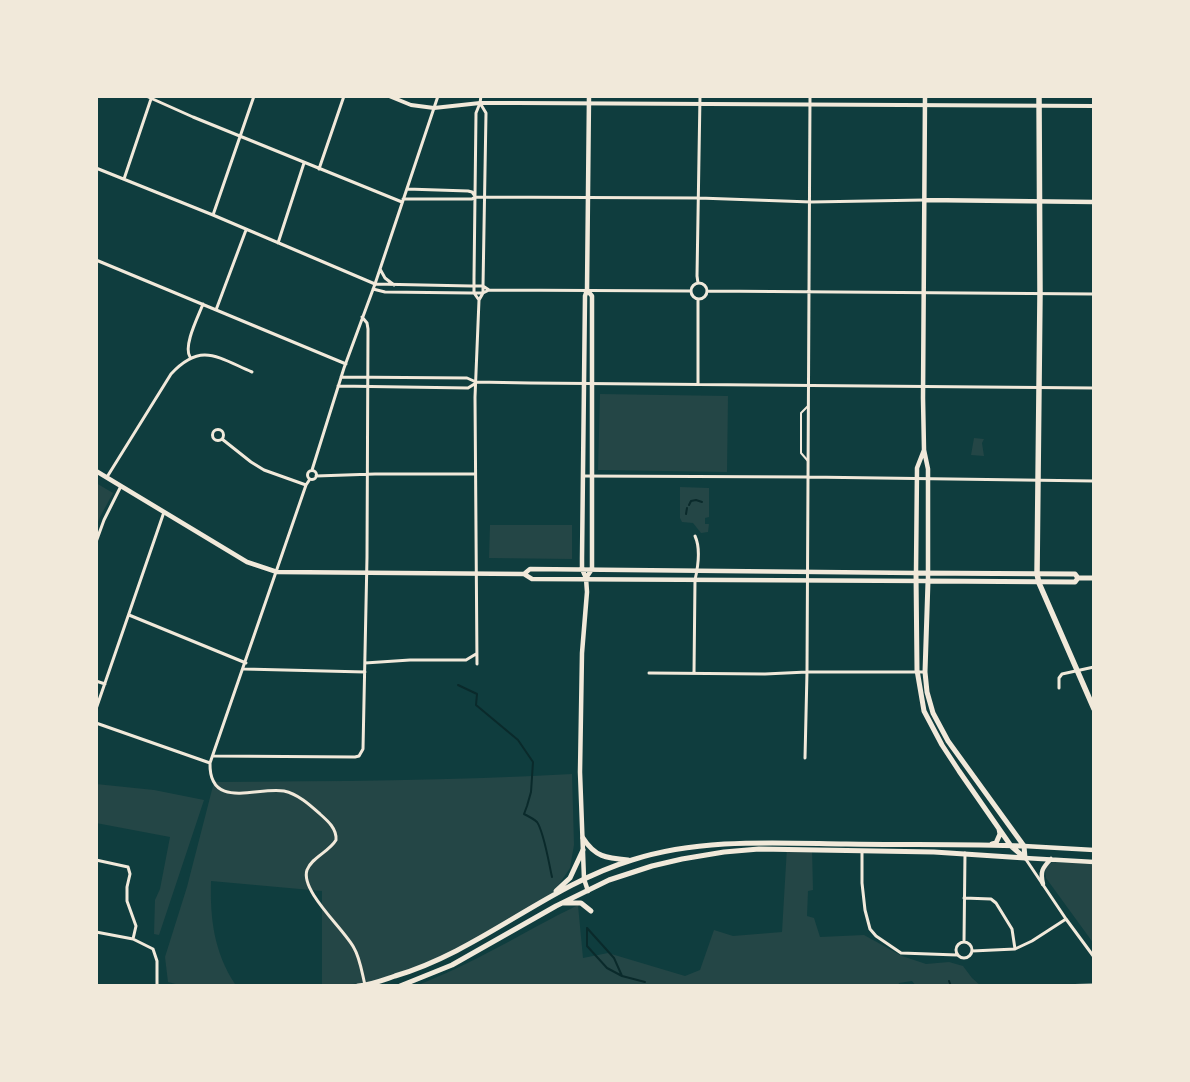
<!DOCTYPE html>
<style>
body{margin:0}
#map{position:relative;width:1190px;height:1082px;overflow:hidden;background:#0f3d3e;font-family:Merriweather,serif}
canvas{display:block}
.frame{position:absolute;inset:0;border:98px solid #f1e9da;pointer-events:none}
</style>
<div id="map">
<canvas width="1190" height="1082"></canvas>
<div class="frame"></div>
</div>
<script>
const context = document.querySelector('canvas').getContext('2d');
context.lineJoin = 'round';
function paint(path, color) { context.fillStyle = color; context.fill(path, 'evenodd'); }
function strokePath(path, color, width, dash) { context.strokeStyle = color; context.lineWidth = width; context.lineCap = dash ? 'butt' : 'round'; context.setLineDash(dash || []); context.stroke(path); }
paint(new Path2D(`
 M600 394 728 396 727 472 598 470Z
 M974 438 984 439 982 443 984 456 971 455Z
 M96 483 113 493 100 517 96 527Z
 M680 487 709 488V517L705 518V524H709L708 532 701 533 693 523 682 522 680 518Z
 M490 525H572V559L489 558Z
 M572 774 574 845 570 868 552 895 441 959 368 983 322 986V891L211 881C210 919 214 952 235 984L183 986 168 982 165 957 187 887 214 782C333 781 453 781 572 774Z
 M96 784 154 790 204 800 159 935 154 934 155 900 160 889 170 837 96 823Z
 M787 847 812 848 813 890 808 891 807 916 814 918 820 937 864 935 902 956 926 964 949 962 963 966 972 978 981 986H916L912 981 899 983 898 986H415C472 965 523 932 578 905L583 958 608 953 685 976 700 970 714 930 733 936 782 932Z
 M1053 862 1094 864V944L1046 878 1045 869 1050 863Z`), '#244646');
strokePath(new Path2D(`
 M689 505 691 501 696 500 702 502
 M686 514 687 508
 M458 685 477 694 476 705 518 740 533 762 531 792 527 806 524 814C528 816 534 819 537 822 544 832 549 864 552 877
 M587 928V946L607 968 622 976 645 982
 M587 928 614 958 622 976
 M949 981 951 986`), '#0a2a2b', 2);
strokePath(new Path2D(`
 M808 406 801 413V453L808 461`), '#f1e9da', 2);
strokePath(new Path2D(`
 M146 96 193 117 402 202
 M96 168 213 215 375 284 471 286H483L489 290 691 291
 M319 169 344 96
 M124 179 152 96
 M407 189 468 191 472 192 475 196
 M403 199H472L475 197 699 198 811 202 924 200
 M213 215 254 96
 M278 243 304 163
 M96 260 346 364
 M380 269 385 278 394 285
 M691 291a8 8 0 1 1 16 0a8 8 0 1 1-16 0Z
 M698 283 697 276 700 96
 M373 289 385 292 471 293H483L489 290
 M707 291 1094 294
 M698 299V384
 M479 300 474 293V278L476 113 480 103 481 96
 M216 310 246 230
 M190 357C183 346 198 317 203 304
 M341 377 467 378 476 382 530 383 1094 388
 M338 386 468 388 476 383
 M212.5 435a5.5 5.5 0 1 1 11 0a5.5 5.5 0 1 1-11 0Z
 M222 439 251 462 264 470 306 485
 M312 470 344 368 375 284 438 96
 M307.5 475a4.5 4.5 0 1 1 9 0a4.5 4.5 0 1 1-9 0Z
 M316 476 375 474H475
 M583 476 808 477 1094 481
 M107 477 171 374C201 342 217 357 252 372
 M310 479 306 485 210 763C209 811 258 786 284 791 298 794 310 805 320 814 328 821 337 829 336 840 329 852 312 857 307 870 300 891 344 929 354 948 360 958 362 973 365 985
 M96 542 104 520 121 486
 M129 615 246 663
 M365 663 410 660H466L476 654
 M477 664 475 397 479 300 483 293V286L486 113 480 103
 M244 669 365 672
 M649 673 765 674 807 672H925
 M694 673 695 580C698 567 701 549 695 536
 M96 681 105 684
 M1059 688V678L1062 674 1094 667
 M96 709 164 512
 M96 723 210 763
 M214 756 355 757 359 756 363 749 367 557 368 329 367 323 362 317
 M805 758 807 672 810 96
 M862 851V883L865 910 870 929 876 936 901 953 957 955
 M1025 858 1066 919 1094 957
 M96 860 128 867 130 874 127 887V901L136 926 133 939 96 932
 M964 898 991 899 996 903 1012 929 1015 949
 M133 939 153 949 157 961V986
 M956 950a8 8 0 1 1 16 0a8 8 0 1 1-16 0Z
 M964 942 965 853
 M972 951 1015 949 1032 941 1066 919
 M1056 986 1094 985`), '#f1e9da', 3);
strokePath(new Path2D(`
 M389 96 411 105 434 108 480 103H517L1094 106`), '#f1e9da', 4);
strokePath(new Path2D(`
 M925 200 1094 202
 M96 471 247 562 277 572 524 574 532 579 928 581V469L924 450 923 398 925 96
 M524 574 530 569 916 573 917 468 924 450
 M586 578 592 569V296L587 290
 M1024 846 1094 850
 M1025 858 1094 862
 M1043 884C1040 872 1042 868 1051 859
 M588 891 584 879 580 772 582 653 587 592 586 578 582 569V558L585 296 587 290 589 96`), '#f1e9da', 4.5);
strokePath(new Path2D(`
 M583 838C595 857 606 858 628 860
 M992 844 996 843 1000 834 999 829
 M1025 858 1011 846 959 771 942 745 924 711 917 670 916 573 1075 574 1078 578
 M1025 858 1024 846 948 741 933 713 927 692 925 672 928 581 1075 582 1078 578H1094
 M556 891 570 878 583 850
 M563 903H581L591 911
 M358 986C371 985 383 980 395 976 480 951 547 886 632 860 701 838 775 843 846 844 905 845 965 844 1024 846
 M400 986 452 965 556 906 609 880 652 866 682 859 724 852 759 849 934 852 1025 858`), '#f1e9da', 5);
strokePath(new Path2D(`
 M1039 96 1040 294 1037 574 1039 583 1094 709`), '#f1e9da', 5.5);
</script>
